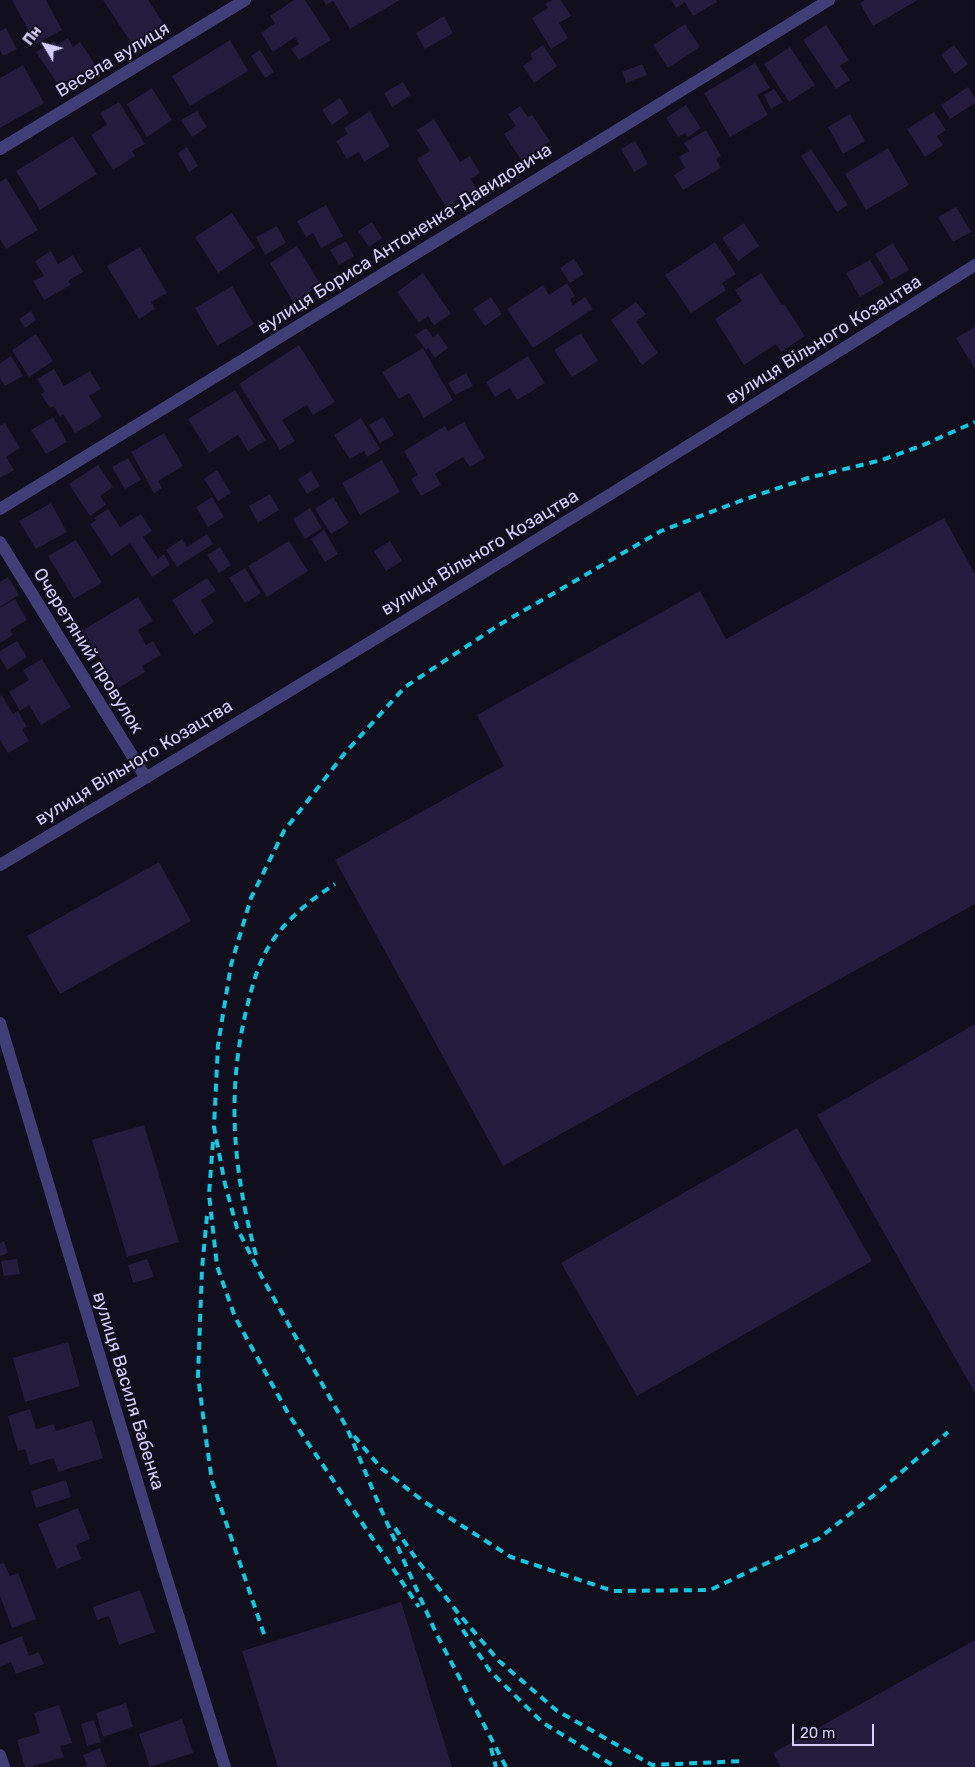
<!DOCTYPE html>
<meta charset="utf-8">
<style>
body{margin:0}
#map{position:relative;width:975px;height:1767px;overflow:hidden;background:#110e1d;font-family:Rubik,sans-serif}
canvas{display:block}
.north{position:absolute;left:20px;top:20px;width:50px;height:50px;-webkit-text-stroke:4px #110e1d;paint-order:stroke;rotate:307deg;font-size:14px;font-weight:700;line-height:20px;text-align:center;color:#d4cefa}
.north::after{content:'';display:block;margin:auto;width:18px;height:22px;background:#d4cefa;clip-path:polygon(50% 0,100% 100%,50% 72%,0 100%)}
.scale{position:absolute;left:792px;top:1724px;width:82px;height:22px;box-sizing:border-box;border:2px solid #d4cefa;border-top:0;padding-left:6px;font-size:15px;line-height:18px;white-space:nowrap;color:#d4cefa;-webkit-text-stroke:4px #110e1d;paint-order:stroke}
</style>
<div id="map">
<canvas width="975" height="1767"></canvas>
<div class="north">Пн</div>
<div class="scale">20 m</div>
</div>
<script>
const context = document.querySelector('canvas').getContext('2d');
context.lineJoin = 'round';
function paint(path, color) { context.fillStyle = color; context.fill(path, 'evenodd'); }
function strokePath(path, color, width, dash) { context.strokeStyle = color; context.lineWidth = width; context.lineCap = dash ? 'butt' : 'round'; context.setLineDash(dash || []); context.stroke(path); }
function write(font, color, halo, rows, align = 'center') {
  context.font = font + ' Rubik,sans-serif'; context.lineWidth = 4; context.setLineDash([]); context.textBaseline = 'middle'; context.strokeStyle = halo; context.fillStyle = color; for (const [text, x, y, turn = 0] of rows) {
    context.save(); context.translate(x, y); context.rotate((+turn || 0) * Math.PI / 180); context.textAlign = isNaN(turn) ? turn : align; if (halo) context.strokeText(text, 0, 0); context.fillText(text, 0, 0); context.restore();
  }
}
paint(new Path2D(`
 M12 0H46L62 30 36 44Z
 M103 0H148L166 27 134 47Z
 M294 0H305L331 40 299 60 291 49 299 44 295 37 273 52 261 33 275 23 270 16Z
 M323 0H400L350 29 333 1 326 5Z
 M552 0H561L571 16 559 23 568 38 551 49 532 18 548 8 545 4Z
 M671 0H716L717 2 693 16 685 2 676 8Z
 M865 0H918L873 26 860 3Z
 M444 16 453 33 425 49 416 33Z
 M685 24 700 47 668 68 653 45Z
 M826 25 849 60 840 66 850 80 836 89 803 40Z
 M6 28 17 49 3 56 0 50V31Z
 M68 38 73 47 80 42 96 66 61 89 36 52 54 41 57 45Z
 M230 40 248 71 190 106 172 76Z
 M543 45 557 66 534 83 523 66 533 59 530 54Z
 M954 45 968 64 955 74 941 55Z
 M790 47 815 85 789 102 764 64Z
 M260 50 274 72 265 78 251 56Z
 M755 63 770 88 757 95 768 115 730 137 704 93Z
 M642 64 647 75 626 83 622 72Z
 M23 65 44 103 0 128V78Z
 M403 82 411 95 392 107 384 93Z
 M968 87 975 98V103L950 119 941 105Z
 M152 88 172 120 147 137 127 104Z
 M774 89 783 102 771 109 764 95Z
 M340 98 349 113 332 125 322 110Z
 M119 102 145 144 132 151 135 156 113 170 91 135 107 125 100 113Z
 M686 105 701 128 688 137 685 133 678 137 666 118Z
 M520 106 528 117 532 115 550 141 522 161 504 134 516 126 508 114Z
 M197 111 207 127 192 137 181 120Z
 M370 111 390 146 364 162 359 152 347 159 336 141 348 134 344 128Z
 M934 112 946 130 937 136 943 145 925 157 907 129Z
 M850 114 865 141 843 154 828 127Z
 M434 119 460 162 470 156 480 173 471 179 476 188 446 207 417 159 430 151 417 130Z
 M706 130 721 156 716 159 721 168 683 190 674 175 685 168 679 157 689 151 684 143Z
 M73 136 97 174 40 210 16 171Z
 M635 141 648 164 634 172 621 149Z
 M187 147 198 166 189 172 178 153Z
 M888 148 909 185 866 210 845 174Z
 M811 149 848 205 837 212 801 156Z
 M6 178 38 230 6 249 0 239V182Z
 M326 205 343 236 321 248 313 233 306 237 297 221Z
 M956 207 971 232 953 242 938 217Z
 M232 213 255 248 218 273 195 237Z
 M372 222 382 238 369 247 358 231Z
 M744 223 759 246 738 261 722 238Z
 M277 226 286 243 265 255 256 237Z
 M346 241 354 256 339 265 330 250Z
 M715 242 736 274 722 283 726 290 691 313 665 275Z
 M893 243 909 270 891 280 875 254Z
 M297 246 321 285 293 302 270 263Z
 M140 247 167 293 151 302 155 309 139 319 107 266Z
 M51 251 58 264 73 255 83 272 68 281 71 285 44 300 33 281 44 276 35 261Z
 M574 259 584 274 570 283 560 268Z
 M870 260 884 283 860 297 846 273Z
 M423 273 451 314 434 325 428 316 419 323 397 292Z
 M761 273 782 305 784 304 805 336 781 352 776 344 744 365 715 319 742 301 735 290Z
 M567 283 575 296 570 299 573 305 585 297 593 309 533 348 507 309 543 285 549 295Z
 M232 286 254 324 217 346 195 308Z
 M491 297 502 314 485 326 473 309Z
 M636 302 646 314 636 322 658 353 642 365 611 320Z
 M31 311 36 320 25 328 19 319Z
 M975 327V369L956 338Z
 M426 328 433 337 438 333 448 348 435 358 428 348 426 350 415 335Z
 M581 333 598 361 572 377 554 350Z
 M36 334 53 361 29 377 12 350Z
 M299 345 335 402 313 415 307 405 282 420 295 441 280 450 239 384Z
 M423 348 453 400 424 418 409 393 399 399 382 372Z
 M11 356 23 376 5 386 0 378V363Z
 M528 356 545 383 517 400 510 388 495 397 486 382Z
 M54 369 64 386 90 371 101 389 89 396 102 417 75 433 63 414 60 417 54 406 50 408 41 394 45 392 37 379Z
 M466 373 473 386 455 395 448 383Z
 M235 390 266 440 248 451 238 435 209 453 188 419Z
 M53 417 67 442 46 454 31 430Z
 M383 417 394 435 380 443 369 425Z
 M361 418 380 449 367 457 364 451 350 459 334 435Z
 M464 422 485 458 470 467 463 457 435 474 441 485 421 496 411 479 418 475 404 451 445 426 448 431Z
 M5 423 20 448 6 457 14 470 0 478V426Z
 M164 433 183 466 158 481 162 488 154 493 131 452Z
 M128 458 141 480 125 489 112 467Z
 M382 460 400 492 360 515 342 483Z
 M98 465 113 487 100 496 106 505 90 516 69 484Z
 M217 470 231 493 218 501 204 479Z
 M311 471 320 486 307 494 298 479Z
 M270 494 279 510 258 523 249 506Z
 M212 497 224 517 208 527 196 507Z
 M333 497 349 523 331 534 315 509Z
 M51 503 67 532 36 549 19 521Z
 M310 508 322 528 305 539 293 519Z
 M108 509 120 527 141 514 152 531 143 537 158 559 164 554 170 565 152 577 130 543 111 556 90 524 96 520 94 518Z
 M944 518 975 574V904L503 1166 335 860 504 766 477 715 700 591 726 639Z
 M324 530 338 554 325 562 311 539Z
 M207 534 213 544 177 567 166 550 182 539 187 547Z
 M76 540 102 583 74 599 48 556Z
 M289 541 308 571 267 597 248 566Z
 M390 541 402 561 386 571 374 551Z
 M220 547 231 565 219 573 207 555Z
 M245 568 261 593 245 603 229 578Z
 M8 577 19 595 0 607V582Z
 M207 578 216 591 201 600 214 622 194 635 172 600Z
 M138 597 153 621 138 630 146 645 153 641 161 655 142 666 145 672 118 688 83 630Z
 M15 599 27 620 10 630 13 635 0 643V608Z
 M17 641 27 657 7 670 0 658V651Z
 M42 659 71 707 41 725 29 705 20 711 9 692 29 680 23 670Z
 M2 695 13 714 18 711 27 727 22 729 29 741 8 753 0 740V697Z
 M159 862 191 921 60 994 27 936Z
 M975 1024V1393L817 1115Z
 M144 1125 179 1242 127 1257 92 1140Z
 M797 1128 872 1261 637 1396 561 1263Z
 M4 1241 8 1253 0 1256V1243Z
 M17 1259 20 1274 4 1276 1 1261Z
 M147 1259 154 1277 133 1283 128 1265Z
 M68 1342 80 1386 25 1402 13 1358Z
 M30 1409 36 1429 54 1424 56 1431 92 1420 103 1458 58 1472 54 1458 30 1465 25 1449 18 1451 8 1416Z
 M66 1480 71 1497 36 1508 31 1491Z
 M78 1508 90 1539 76 1545 81 1559 57 1569 38 1524Z
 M4 1563 10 1576 18 1573 36 1619 12 1628 0 1596V1564Z
 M140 1590 155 1632 119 1645 109 1616 97 1620 93 1607Z
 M401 1602 452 1767H278L242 1651Z
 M22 1636 29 1656 39 1652 44 1664 16 1674 11 1662 0 1667V1645Z
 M975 1640V1767H781L773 1753Z
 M126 1703 133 1727 103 1737 96 1713Z
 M59 1705 72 1743 60 1746 64 1757 31 1767H25L17 1740 40 1733 34 1713Z
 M182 1719 193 1753 150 1767 139 1734Z
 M94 1720 101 1742 87 1746 81 1724Z
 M100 1748 107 1767H82L87 1765 83 1755Z`), '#231c3c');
strokePath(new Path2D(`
 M0 149 245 0
 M0 509 829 0
 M0 542 146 778
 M0 865C328 670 653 470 975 265
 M0 1023 151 1528 225 1767
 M0 1755 4 1767`), '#403d77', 12);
strokePath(new Path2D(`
 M213 1142 209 1194 217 1266 235 1317 289 1415 419 1607
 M207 1216 202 1269 198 1376 207 1446 212 1481 265 1637
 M256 1255C233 1171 226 1092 247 1007 253 983 259 960 273 940 290 916 311 900 335 884
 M354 1436 381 1468 423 1501 511 1557 613 1591 710 1590 818 1539 883 1488 948 1432
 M395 1528 417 1560 458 1613 499 1661 556 1710 652 1765 743 1761
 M455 1618 490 1671 543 1723 616 1767
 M491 1748 496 1767
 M506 1767 436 1633 380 1507 347 1428 263 1279 237 1228 225 1184 214 1127 218 1045 231 965 251 898 284 831 345 753 405 687 499 625 661 531 740 501 808 478 882 460 921 446 975 422`), '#16c7df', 4, [8, 6]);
write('18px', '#d4cefa', '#110e1d', [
 ["Весела вулиця",113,60,-31],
 ["вулиця Бориса Антоненка-Давидовича",405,239,-32],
 ["вулиця Вільного Козацтва",824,340,-32],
 ["вулиця Вільного Козацтва",480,553,-31],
 ["Очеретяний провулок",88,651,58],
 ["вулиця Вільного Козацтва",134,763,-31],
 ["вулиця Василя Бабенка",128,1391,73]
]);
</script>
